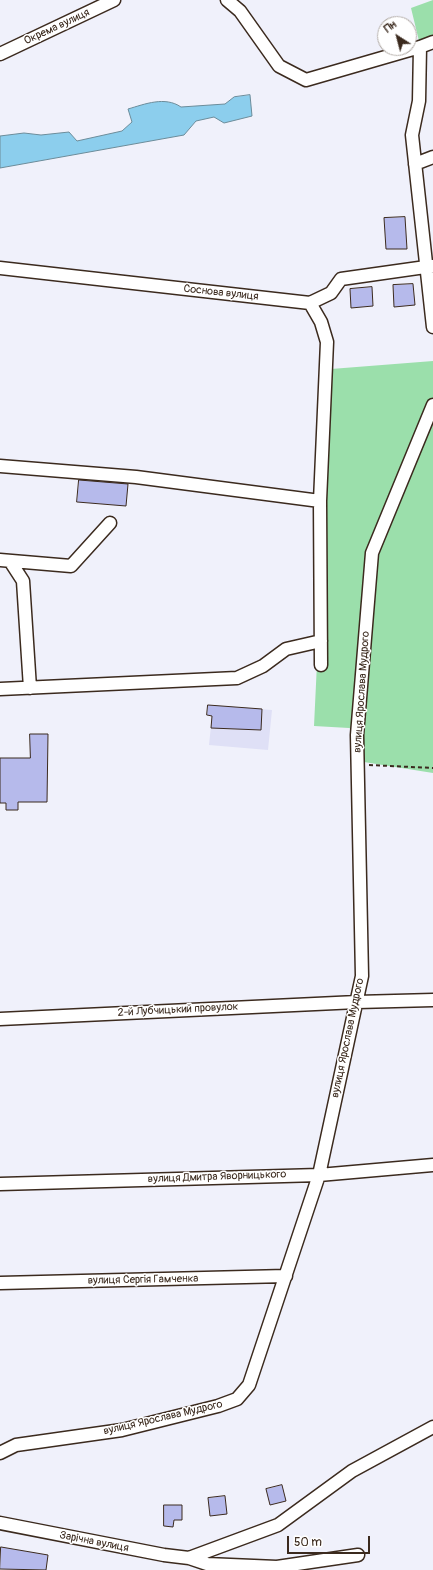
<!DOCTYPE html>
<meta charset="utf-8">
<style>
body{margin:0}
#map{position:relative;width:433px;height:1570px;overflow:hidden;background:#f0f1fb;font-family:Pangolin,sans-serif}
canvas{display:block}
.north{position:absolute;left:377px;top:16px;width:40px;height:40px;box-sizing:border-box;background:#fff;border:1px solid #b1aaa5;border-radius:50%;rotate:324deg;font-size:11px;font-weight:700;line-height:16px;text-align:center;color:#3b2a1e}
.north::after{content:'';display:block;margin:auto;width:14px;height:18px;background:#3b2a1e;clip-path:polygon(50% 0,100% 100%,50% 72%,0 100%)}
.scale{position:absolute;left:287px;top:1536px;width:83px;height:18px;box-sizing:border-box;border:2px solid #3b2a1e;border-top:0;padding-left:5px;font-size:12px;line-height:14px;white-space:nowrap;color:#3b2a1e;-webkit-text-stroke:3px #fff;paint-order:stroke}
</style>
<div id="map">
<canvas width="433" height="1570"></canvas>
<div class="north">Пн</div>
<div class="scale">50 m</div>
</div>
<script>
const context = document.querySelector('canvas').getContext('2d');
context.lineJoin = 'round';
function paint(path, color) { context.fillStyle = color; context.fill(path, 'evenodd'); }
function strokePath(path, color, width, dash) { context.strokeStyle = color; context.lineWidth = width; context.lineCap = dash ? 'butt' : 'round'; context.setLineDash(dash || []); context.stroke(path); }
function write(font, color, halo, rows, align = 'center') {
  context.font = font + ' Pangolin,sans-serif'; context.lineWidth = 3; context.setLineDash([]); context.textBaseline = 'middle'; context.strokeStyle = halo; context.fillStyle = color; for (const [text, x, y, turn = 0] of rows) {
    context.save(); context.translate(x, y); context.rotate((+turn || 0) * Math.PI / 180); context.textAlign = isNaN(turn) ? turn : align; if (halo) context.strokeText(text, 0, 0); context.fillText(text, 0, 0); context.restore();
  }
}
paint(new Path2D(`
 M208 705 272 710 268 750 209 745 212 716 207 715Z`), '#dfe0f6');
paint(new Path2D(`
 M433 0V35L419 41 411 8Z
 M433 361V773L364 762V735L349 728 314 726 331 369Z`), '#9bdfab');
const water = new Path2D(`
 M250 95 252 116 224 123 214 117 196 121 184 135 0 168V136L24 133 41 135 69 132 77 141 122 131 132 122 128 109C145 104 165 96 181 107L225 104 234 97Z`);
paint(water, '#8cceed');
strokePath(water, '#6c8c9a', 1);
const building = new Path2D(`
 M405 217 407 249H386L384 218Z
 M413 284 415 305 394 307 393 285Z
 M372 287 373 306 351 308 350 289Z
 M79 480 128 484 126 506 77 502Z
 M208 705 262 709 261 730 211 728 212 716 207 715Z
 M30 734H48L47 802H18V810H6V803H0V758H30Z
 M282 1485 286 1501 270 1505 266 1489Z
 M225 1496 227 1514 210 1516 208 1498Z
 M164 1505H182V1520H174L173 1527 164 1526Z
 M1 1547 48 1555 46 1570 0 1569Z`);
paint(building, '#b6baeb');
strokePath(building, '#3b2a1e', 1);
const minor = new Path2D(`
 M227 0 240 11 279 66 306 80 420 47 433 42
 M420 47 419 101 412 135 433 327
 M0 54 114 0
 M415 164 433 157
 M0 268 310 303 331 293 341 279 433 266
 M310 303 321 322 327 342 320 501 321 665
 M0 466 136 477 320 501
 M0 560 71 566 110 523
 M10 561 23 581 30 688
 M0 689 237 678 263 666 286 649 321 641
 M0 1019 357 1002 433 1000
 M0 1184 319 1175 433 1165
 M0 1283 286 1276
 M0 1453 16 1445 122 1430 218 1406 237 1399 249 1385 319 1175 362 976 357 735 372 553 433 405
 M0 1523 164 1555 189 1558 207 1564 277 1567 358 1555
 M189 1558 278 1525 352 1471 433 1427`);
strokePath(minor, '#3b2a1e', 15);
strokePath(new Path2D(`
 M369 765 433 768`), '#3b2a1e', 2, [4, 3]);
strokePath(minor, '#fff', 12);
write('11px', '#3b2a1e', '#fff', [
 ["Окрема вулиця",57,27,-25],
 ["Соснова вулиця",221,293,6],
 ["вулиця Ярослава Мудрого",362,692,-86],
 ["2-й Лубчицький провулок",178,1010,-3],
 ["вулиця Ярослава Мудрого",348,1038,-78],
 ["вулиця Дмитра Яворницького",217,1177,-2],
 ["вулиця Сергія Гамченка",143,1280,-1],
 ["вулиця Ярослава Мудрого",163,1418,-13],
 ["Зарічна вулиця",94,1542,11]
]);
</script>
